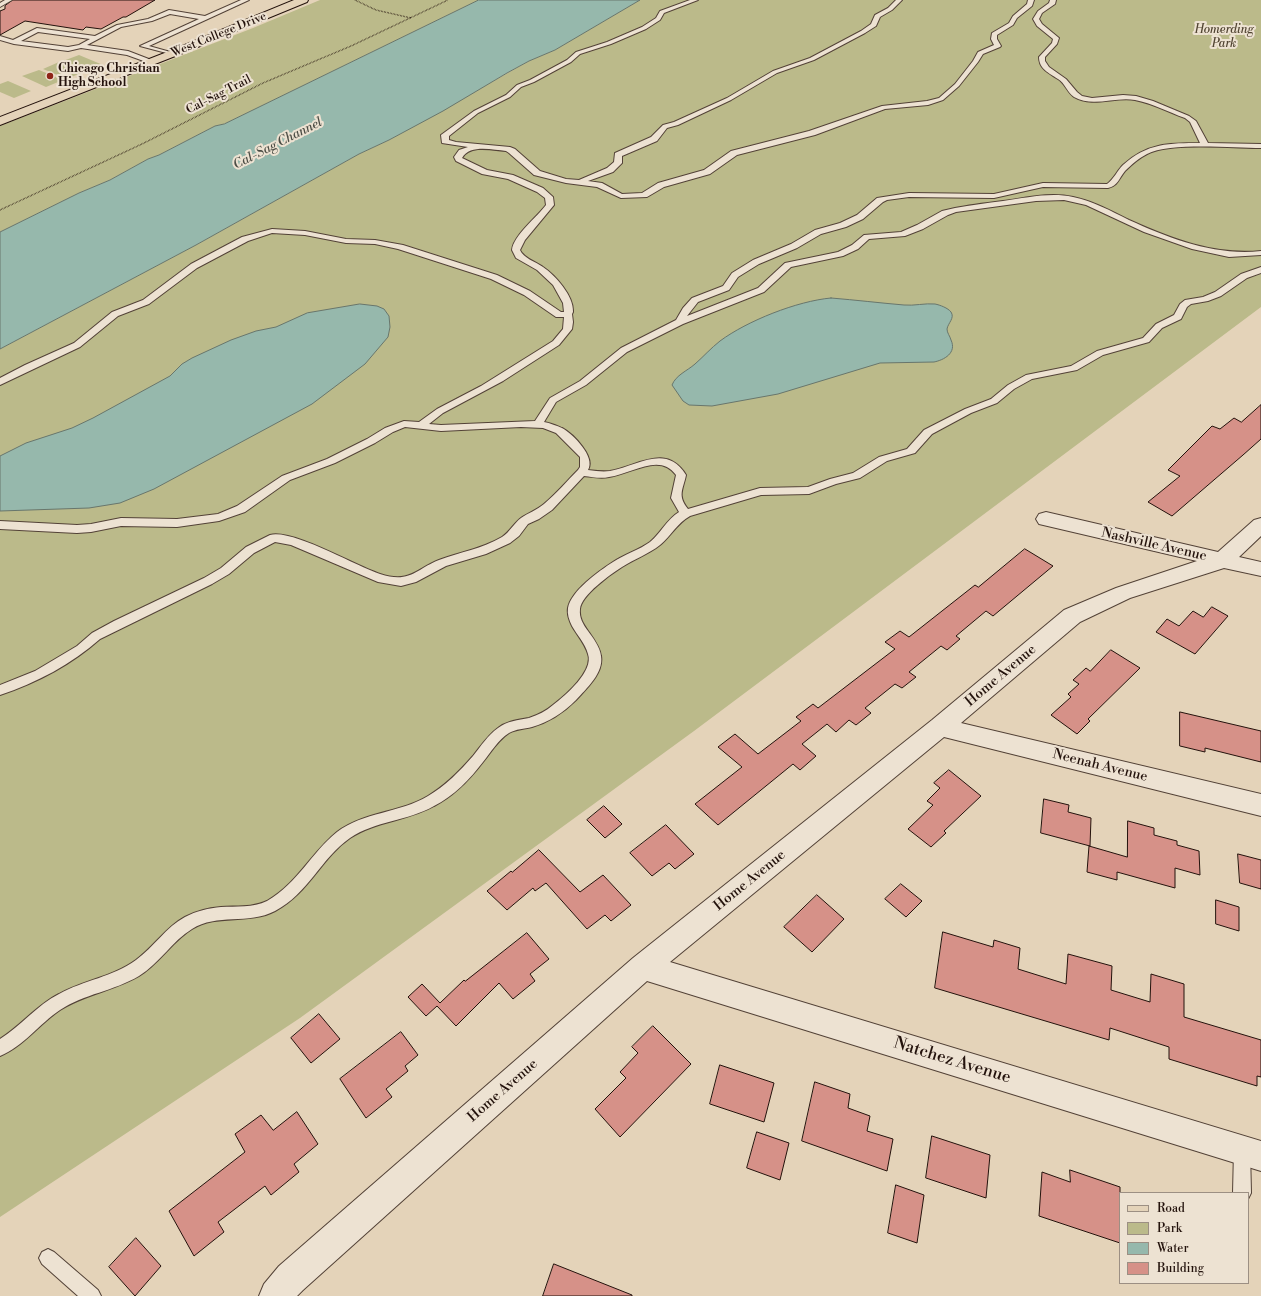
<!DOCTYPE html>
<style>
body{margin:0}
#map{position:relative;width:1261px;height:1296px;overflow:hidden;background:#e4d3b9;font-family:"Libre Bodoni",serif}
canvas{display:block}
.legend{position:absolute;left:1119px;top:1192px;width:130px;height:92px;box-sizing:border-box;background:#ede2d2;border:1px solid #9c8f83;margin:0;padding:5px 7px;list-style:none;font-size:12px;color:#23120c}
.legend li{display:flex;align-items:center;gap:8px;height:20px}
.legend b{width:20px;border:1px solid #9c8f83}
</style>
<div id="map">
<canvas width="1261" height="1296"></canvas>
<ul class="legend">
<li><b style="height:5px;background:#e4d3b9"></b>Road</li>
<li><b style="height:11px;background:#bbba8a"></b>Park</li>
<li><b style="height:11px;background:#96b8ac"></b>Water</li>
<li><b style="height:11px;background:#d69188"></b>Building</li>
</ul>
</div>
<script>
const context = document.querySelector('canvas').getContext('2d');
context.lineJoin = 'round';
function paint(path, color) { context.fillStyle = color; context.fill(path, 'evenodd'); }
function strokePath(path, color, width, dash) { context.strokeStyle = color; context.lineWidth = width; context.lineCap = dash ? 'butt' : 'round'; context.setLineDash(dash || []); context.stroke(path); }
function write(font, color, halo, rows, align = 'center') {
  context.font = font + ' "Libre Bodoni",serif'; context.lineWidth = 4; context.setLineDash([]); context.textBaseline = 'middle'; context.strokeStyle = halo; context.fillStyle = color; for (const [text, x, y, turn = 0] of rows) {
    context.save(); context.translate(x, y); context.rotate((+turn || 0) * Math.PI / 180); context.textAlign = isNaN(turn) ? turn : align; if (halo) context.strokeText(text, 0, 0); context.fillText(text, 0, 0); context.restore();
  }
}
paint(new Path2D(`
 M320 0H479L224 124 215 126 159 155 148 159 110 180 79 193 0 232V126L253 28Z
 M640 0H1261V307L694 731 300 1018 0 1217V349L196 245 359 154 389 140 529 61 555 50Z
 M79 55 103 65 87 71 63 61Z
 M59 62 83 72 67 79 43 69Z
 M39 70 63 80 46 87 22 76Z
 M8 81 31 91 14 98 0 92V84Z`), '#bbba8a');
const water = new Path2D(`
 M479 0H640L555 50 529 61 507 73 443 111 389 140 359 154 196 245 0 349V232L79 193 110 180 148 159 159 155 215 126 224 124Z
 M831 298C856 300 880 303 904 305 914 306 925 303 935 304 940 305 948 308 951 312 955 318 948 323 947 329 947 333 950 336 951 340 957 353 944 360 934 362L880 363 778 394 712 406 689 405 683 401 672 385C676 375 687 371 695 364 703 357 711 348 720 341 747 321 797 301 831 298Z
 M360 304 377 306 384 309 389 316 390 327 388 337 365 364 312 404 154 489 120 503 89 508 0 511V456L26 443 72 428 93 418 170 376 182 364 192 358 231 340 256 331 276 327 307 313Z`);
paint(water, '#96b8ac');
strokePath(water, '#68766c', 1);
const building = new Path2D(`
 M13 0H155L126 17H123L101 29 86 27 83 30 25 21 0 35V11L5 9V6Z
 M1261 405V439L1243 455 1172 516 1148 502 1180 476 1168 470 1212 426 1220 429 1234 418 1241 422Z
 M1025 549 1053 566 993 616 986 611 956 636 960 639 947 650 941 646 909 672 916 677 902 688 895 684 865 708 871 713 856 725 849 720 836 732 827 724 802 744 816 756 800 770 793 764 718 825 695 804 742 767 718 747 735 734 758 754 801 721 796 717 813 704 818 708 895 649 885 642 900 631 909 637 975 585 978 587Z
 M1212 607 1228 616 1195 654 1156 632 1167 619 1179 626 1193 611 1203 617Z
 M1111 650 1140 668 1088 719 1090 721 1077 734 1051 715 1071 697 1068 694 1079 684 1073 680 1086 668 1090 671Z
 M1180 712 1261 731V762L1205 748V752L1180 746Z
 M949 770 981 796 944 831 946 833 931 847 908 829 933 805 927 801 940 788 934 783Z
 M1044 799 1069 805 1068 812 1091 818 1090 846 1041 833Z
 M604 806 622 824 605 838 587 820Z
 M1128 821 1154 828V835L1177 841V845L1199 851 1200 875 1175 868V888L1117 872V880L1087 872 1089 846 1127 857Z
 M666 825 694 854 675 869 669 863 652 876 630 853Z
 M539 850 580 892 603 875 631 905 611 921 605 915 587 929 546 883 535 891 533 888 507 910 487 891 511 871 512 872Z
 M1238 854 1261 860V889L1240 883Z
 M901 884 922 901 906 917 885 899Z
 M817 895 844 919 812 952 784 927Z
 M1216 900 1239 907V931L1216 924Z
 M943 932 993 947 994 940 1020 948 1018 969 1066 984 1068 954 1112 966 1111 990 1150 1002 1151 974 1184 984V1017L1261 1040V1077L1257 1076V1086L1169 1059V1047L1110 1028 1109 1040 935 988Z
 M527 933 549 959 530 974 535 981 513 999 499 983 456 1026 437 1006 426 1016 408 997 422 984 440 1003 464 980 465 981Z
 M319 1014 340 1039 311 1063 291 1038Z
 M653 1026 691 1064 620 1137 595 1109 626 1078 620 1072 638 1053 632 1047Z
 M401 1032 418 1055 405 1066 408 1071 386 1089 392 1097 366 1118 340 1079Z
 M720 1065 774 1083 764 1122 710 1104Z
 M815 1082 850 1094 848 1108 870 1116 867 1131 893 1139 887 1171 802 1141Z
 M297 1112 318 1144 294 1164 299 1172 271 1195 265 1186 218 1222 224 1232 194 1256 169 1211 245 1152 235 1134 261 1115 273 1130Z
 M757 1132 789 1143 780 1180 747 1168Z
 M932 1136 990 1155 986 1198 926 1178Z
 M1070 1170 1120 1187V1243L1039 1216 1042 1172 1070 1182Z
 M896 1185 924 1195 917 1243 888 1233Z
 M136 1238 161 1266 135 1296 109 1267Z
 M554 1264 632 1295V1296H543Z`);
paint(building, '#d69188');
strokePath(building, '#23120c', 1);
const service = new Path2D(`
 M5 0H12L0 7V3Z
 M241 0H249L149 46 174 53V55L140 46 199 19 170 14 152 21 121 27 87 45 128 51 154 61 155 62 152 64 127 55 81 48 68 51 14 44 0 40V36L13 40 37 28 95 36 117 25 148 19 169 10 205 16ZM38 32 90 39 79 45 68 47 21 41Z
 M690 0H698L664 13 660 20 646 29 611 44 580 54 571 62 534 82 521 87 510 97 478 113 449 136V140L456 142 510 147 515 149 540 171 566 179 579 180 607 168 614 162 615 153 651 137 663 125 674 122 727 98 773 71 810 58 861 31 871 24 875 15 888 8 896 0H902L892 10 880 17 876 26 865 33 814 60 777 73 731 100 678 125 667 128 657 141 622 156V163L613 172 588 181 602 183 622 194 642 193 658 183 704 170 731 151 809 131 882 106 927 101 939 98 955 84 973 61 978 52 994 45 991 39 992 33 1009 23 1013 16 1027 4 1028 0H1034L1032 6 1017 18 1013 25 997 35V39L1001 46 1000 47 983 54 978 62 959 86 943 100 928 105 885 109 815 135 737 155 710 174 664 187 647 197 621 198 597 187 566 183 534 175 509 153 506 151C493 150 470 144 462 158L487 170 513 175 543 188 553 197 554 205 525 240 520 250C523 258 536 262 543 267 555 275 574 296 573 312L572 314 573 322 572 329 559 345 503 381 443 413 429 424 441 425 535 421 550 398 580 381 621 348 676 320 683 308 692 298 723 286 732 273 753 260 791 244 815 230 840 223 857 215 877 198 909 193 994 194 1043 183 1107 184C1114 179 1117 171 1123 165 1147 143 1170 143 1200 143L1190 122 1185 118C1168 112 1152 103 1135 100 1116 96 1093 108 1074 97 1067 92 1065 83 1058 79 1049 73 1039 69 1039 57L1052 43 1053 39 1037 26 1033 19 1038 11 1049 3 1050 0H1056L1055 4 1042 13 1039 19 1042 24 1059 38 1057 44 1045 57V61L1049 67 1066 79 1077 92 1082 96 1092 98 1123 95 1136 96 1153 101 1189 116 1196 121 1208 143 1261 144V148C1234 148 1169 142 1147 154 1139 158 1131 165 1125 171 1119 178 1118 186 1108 188L1043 187 994 198 909 197 887 200 883 202 863 219 846 227 821 234 797 248 759 264 738 277 729 290 698 302 687 316 758 288 785 263 838 252 852 245 864 235 901 232 917 225 942 211 955 208C971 205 987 203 1003 201 1026 198 1050 192 1073 197 1093 201 1111 211 1129 220 1171 239 1215 256 1261 251V255L1229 257 1192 249 1144 232 1086 205 1064 200 1036 201 956 212 948 215 923 229 905 236 869 239 858 249 843 256 791 267 764 292 683 324 627 352 586 385 556 402 544 422C550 423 557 426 562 428 573 434 596 457 588 470 596 471 603 472 610 471 638 466 666 443 686 475 683 490 677 495 688 509L760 488 808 487 830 479 853 473 879 457 907 449 924 430 965 409 991 399 1008 385 1026 375 1071 366 1097 351 1143 338 1156 324 1174 315 1180 304 1185 300 1203 297 1215 292 1241 274 1261 267V273L1247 278 1221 296 1208 301 1191 304 1187 307 1181 319 1162 328 1149 342 1103 355 1077 370 1032 379 1014 389 997 403 971 413 932 434 915 453 887 461 860 478 836 484 809 494 761 495 690 516C677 523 671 536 660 545 649 554 634 559 622 567 611 574 581 595 580 609 579 618 583 624 588 631 593 638 600 647 601 656 604 673 586 689 576 700 563 713 549 722 532 727 524 729 516 729 509 733 498 740 491 752 483 762 470 779 454 796 434 806 408 821 375 821 350 838 321 858 308 894 275 911 248 925 217 913 192 929 172 941 160 963 139 976 114 991 84 994 60 1010 39 1024 24 1046 0 1056V1039C21 1026 37 1005 59 994 84 980 113 977 136 960 154 947 166 927 185 917 196 911 209 908 221 907 236 906 253 908 267 901 298 883 311 853 337 832 363 812 400 813 428 796 445 786 460 771 473 756 481 746 488 735 498 728 507 721 518 720 529 718 538 715 546 711 553 705 566 695 594 671 588 654 585 643 577 635 572 626 569 620 567 614 568 608 571 591 599 571 613 562 625 554 639 550 650 542 661 533 667 519 679 512L671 498 676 475C660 452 631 474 609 477 601 479 592 477 584 476L552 510 539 519 528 524 519 536 510 543 486 554 446 566 416 582 401 586 378 582 291 545 275 542 254 553 229 574 212 584 100 639C72 664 36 683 0 695V685L35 671 77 646 92 633 114 621 204 578 221 568 246 547 270 535C293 529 355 566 380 574 410 584 416 569 439 560 460 552 482 549 502 537 510 532 514 523 521 518 528 513 537 510 544 504 556 494 567 481 578 470L580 467V457L556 433 543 428 521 427 441 431 405 427 393 432 375 443 335 463 290 480 245 512 219 521 177 527 121 526 91 532 77 533 0 529V521L77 525 91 524 121 518 177 519 218 514 237 506 282 476 327 459 367 439 385 428 404 421 419 422 437 409 481 386 553 341 563 329 564 317H556L524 295 491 279 398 249 375 244 346 243 305 235 272 233 248 241 197 268 149 304 118 316 80 347 0 385V378L25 365 74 343 112 312 143 300 191 264 242 237 272 229 305 231 346 239 375 240 403 245 497 275 530 291 561 312H564L563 303 553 285 537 270 516 258 512 250C513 236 537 217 546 205L545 198 537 192 508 179 482 174 456 161 454 157 459 150 468 147 442 143 441 135 474 111 506 95 517 85 530 80 567 60 576 52 607 42 642 27 656 18 660 11Z
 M1242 1142 1248 1144 1250 1150 1251 1193 1248 1199V1193H1233L1234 1150 1236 1144Z
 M48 1249 54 1252 98 1290 101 1296H78L42 1264 39 1258 42 1252Z`);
const minor = new Path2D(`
 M1046 512 1218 552 1254 520 1261 518V536L1239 557 1261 562V576L1224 568 1130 598 1080 622 961 723 1261 794V816L944 737 670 962 1261 1141V1171L647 981 303 1290 297 1296H259L264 1284 279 1266 633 958 932 720 1064 610 1116 588 1197 561 1039 524 1036 519 1039 514Z`);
const primary = new Path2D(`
 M294 0H308L307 2 188 51 0 125V117L180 47Z`);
strokePath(service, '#534237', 2);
strokePath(minor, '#534237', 2);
strokePath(primary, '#23120c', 2);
strokePath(new Path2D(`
 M355 0 376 10 411 18
 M0 210 142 144 263 83 351 46 448 0`), '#23120c', 1.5, [0.5, 1]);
paint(service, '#ede2d2');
paint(minor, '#ede2d2');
paint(primary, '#e4d3b9');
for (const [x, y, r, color] of [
 [50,76,4,"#8f2418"]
]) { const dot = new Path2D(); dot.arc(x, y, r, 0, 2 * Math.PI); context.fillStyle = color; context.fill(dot); strokePath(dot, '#ede2d2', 1.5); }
write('italic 12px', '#514432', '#ede2d2', [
 ["Homerding",1224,30],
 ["Park",1224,44]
]);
write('12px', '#23120c', '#ede2d2', [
 ["West College Drive",219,35,-22],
 ["Cal-Sag Trail",219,95,-27]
]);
write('bold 12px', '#23120c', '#ede2d2', [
 ["Chicago Christian",58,69],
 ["High School",58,83]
], 'left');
write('italic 13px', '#4b4c44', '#ede2d2', [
 ["Cal-Sag Channel",278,144,-27]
]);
write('14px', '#23120c', '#ede2d2', [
 ["Nashville Avenue",1154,545,13],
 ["Home Avenue",1001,676,-40],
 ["Neenah Avenue",1100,766,14],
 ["Home Avenue",750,881,-39],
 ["Home Avenue",503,1091,-41]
]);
write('17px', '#23120c', '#ede2d2', [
 ["Natchez Avenue",952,1061,17]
]);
</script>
